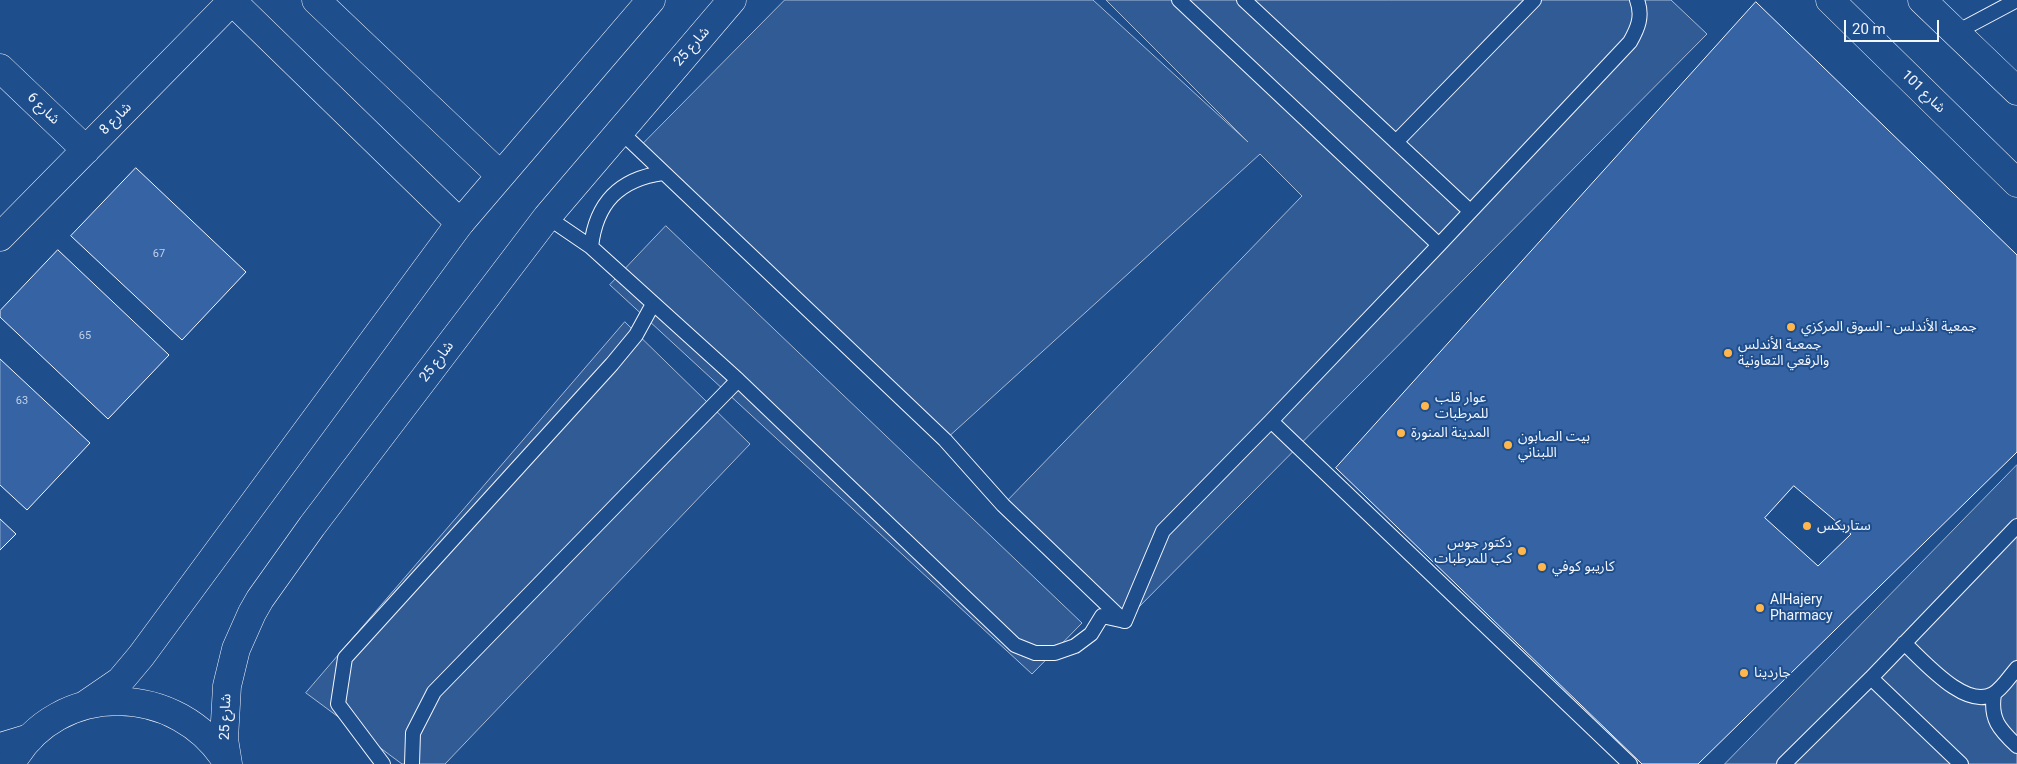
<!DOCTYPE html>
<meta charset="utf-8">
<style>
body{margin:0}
#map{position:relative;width:2017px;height:764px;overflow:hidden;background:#1f4e8c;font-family:Roboto,sans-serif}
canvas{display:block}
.scale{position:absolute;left:1844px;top:20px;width:95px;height:22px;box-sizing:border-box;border:2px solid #f2f6ff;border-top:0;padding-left:6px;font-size:15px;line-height:18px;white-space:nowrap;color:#f2f6ff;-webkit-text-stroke:4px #1f4e8c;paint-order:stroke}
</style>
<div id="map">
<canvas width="2017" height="764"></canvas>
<div class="scale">20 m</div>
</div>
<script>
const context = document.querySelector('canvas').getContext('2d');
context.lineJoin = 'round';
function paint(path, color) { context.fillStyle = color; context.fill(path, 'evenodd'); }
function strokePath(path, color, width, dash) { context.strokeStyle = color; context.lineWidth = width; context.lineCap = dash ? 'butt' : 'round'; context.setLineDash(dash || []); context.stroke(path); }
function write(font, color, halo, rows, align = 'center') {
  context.font = font + ' Roboto,"Noto Sans Arabic",sans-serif'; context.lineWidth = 4; context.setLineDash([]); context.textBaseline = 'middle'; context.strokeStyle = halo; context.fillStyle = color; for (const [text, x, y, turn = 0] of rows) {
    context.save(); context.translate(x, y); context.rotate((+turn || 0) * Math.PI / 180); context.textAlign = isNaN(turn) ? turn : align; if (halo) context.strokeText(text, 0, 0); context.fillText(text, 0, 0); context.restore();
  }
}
const parking = new Path2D(`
 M785 0H1093L1248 142 1106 0H1671L1707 34 1125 621 1003 505 1302 196 1260 154 945 440 638 149Z
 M666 226 1082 623 1032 674 610 285Z
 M625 322 750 444 445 764H402L306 693Z
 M2017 465V764H1725Z`);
paint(parking, '#305b95');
strokePath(parking, '#a8bbd7', 1);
const building = new Path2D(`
 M1756 2 2017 255V452L1698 764H1642L1336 468Z
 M136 168 246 272 182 340 71 236Z
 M58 250 169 355 108 419 0 317V311Z
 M0 359 90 443 27 510 0 485Z
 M1794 486 1851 534 1818 566 1765 518Z
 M0 519 16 534 0 550Z`);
paint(building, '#3563a3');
strokePath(building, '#f2f6ff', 1);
const lane = new Path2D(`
 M1179 0 1439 245
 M1244 0 1470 211
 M1955 33 2017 0
 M620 131 945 440 1003 505 1124 621
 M1396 142 1534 0
 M547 217 591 247 738 380 1015 645 1035 653H1055L1075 646 1091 634 1102 616 1125 621
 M591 247C596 203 619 179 663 173
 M1271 421 1630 764
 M1125 621 1163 531 1271 421 1439 245 1630 42C1638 28 1643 16 1637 0
 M1904 643C1923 660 1965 710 1993 694 2002 689 2010 676 2017 668
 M1871 678 1961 764
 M1994 694C1990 719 1999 729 2017 746
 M383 764 338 704 345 658 612 364 636 335 653 304
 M412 764 413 733 434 692 738 380
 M1784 764 1871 678 2017 526`);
const street = new Path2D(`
 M316 0 500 175
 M232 1 460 223
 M0 68 86 150
 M0 237 233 0
 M0 747 30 738`);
const secondary = new Path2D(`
 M1830 0 2017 183
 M1922 0 2017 91
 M85 705 120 681 141 656 460 223 651 0
 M11 764C57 679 180 682 228 764
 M228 764 224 739 227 686 236 649 252 613 260 599 312 526 547 217 732 0`);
strokePath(lane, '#f2f6ff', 16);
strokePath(street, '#f2f6ff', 29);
strokePath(secondary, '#f2f6ff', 29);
strokePath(lane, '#1f4e8c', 14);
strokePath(street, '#1f4e8c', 28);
strokePath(secondary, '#1f4e8c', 28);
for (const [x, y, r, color] of [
 [1791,327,5,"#ffb74d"],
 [1728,353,5,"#ffb74d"],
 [1425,406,5,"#ffb74d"],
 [1401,433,5,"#ffb74d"],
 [1508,445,5,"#ffb74d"],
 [1807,526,5,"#ffb74d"],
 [1522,551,5,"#ffb74d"],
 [1542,567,5,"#ffb74d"],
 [1760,608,5,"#ffb74d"],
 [1744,673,5,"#ffb74d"]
]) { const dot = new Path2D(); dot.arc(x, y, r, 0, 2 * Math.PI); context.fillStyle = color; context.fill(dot); strokePath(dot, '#1f4e8c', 2); }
write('11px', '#c3d1e8', null, [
 ["67",159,254],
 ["65",85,336],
 ["63",22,401]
]);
write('14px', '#f2f6ff', '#1f4e8c', [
 ["شارع 25",692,47,-49],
 ["شارع 101",1923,92,44],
 ["شارع 6",43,109,44],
 ["شارع 8",116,119,-45],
 ["شارع 25",437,362,-53],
 ["شارع 25",226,717,-88]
]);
write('14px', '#f2f6ff', '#1f4e8c', [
 ["جمعية الأندلس - السوق المركزي",1801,327],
 ["جمعية الأندلس",1738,345],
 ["والرقعي التعاونية",1738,361],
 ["عوار قلب",1435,398],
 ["للمرطبات",1435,414],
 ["المدينة المنورة",1411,433],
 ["بيت الصابون",1518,437],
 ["اللبناني",1518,453],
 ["ستاربكس",1817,526],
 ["دكتور جوس",1512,543,"right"],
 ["كب للمرطبات",1512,559,"right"],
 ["كاريبو كوفي",1552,567],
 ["AlHajery",1770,600],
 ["Pharmacy",1770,616],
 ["جاردينا",1754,673]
], 'left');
</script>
